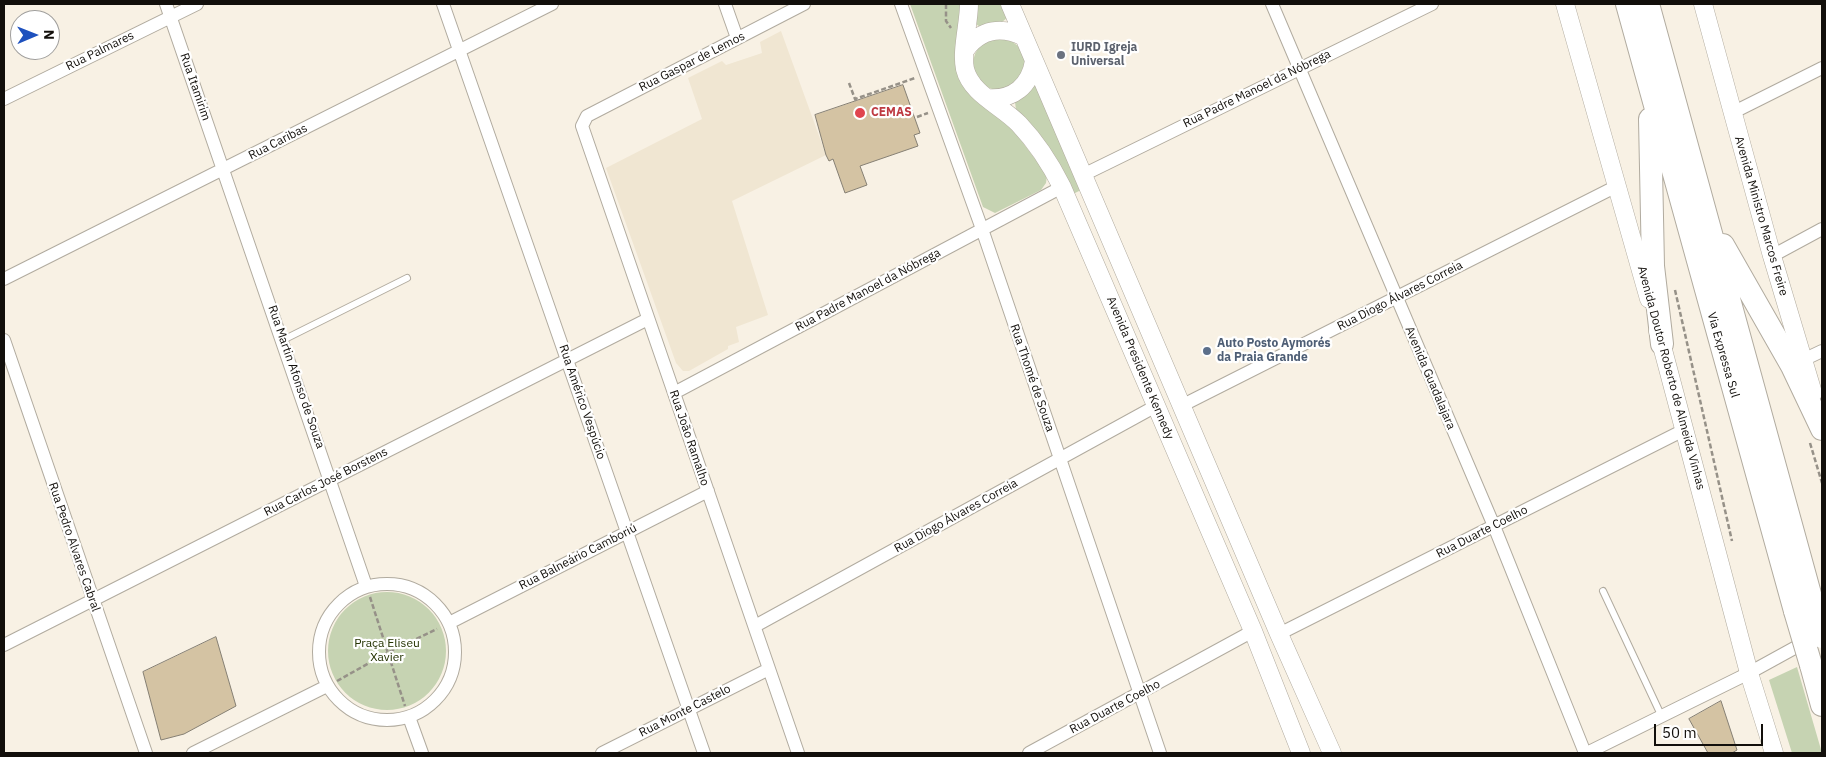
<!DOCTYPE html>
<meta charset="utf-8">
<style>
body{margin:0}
#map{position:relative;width:1826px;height:757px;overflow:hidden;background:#f8f1e4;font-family:"IBM Plex Sans",sans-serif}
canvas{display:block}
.frame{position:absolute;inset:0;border:5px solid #120f0b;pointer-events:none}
.north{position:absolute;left:10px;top:10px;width:50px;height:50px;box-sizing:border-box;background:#fff;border:1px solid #a09f9d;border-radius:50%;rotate:89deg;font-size:14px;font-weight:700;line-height:20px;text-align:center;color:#120f0b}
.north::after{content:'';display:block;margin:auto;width:18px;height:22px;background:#1e51be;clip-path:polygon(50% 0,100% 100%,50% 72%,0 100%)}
.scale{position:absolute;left:1654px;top:724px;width:109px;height:22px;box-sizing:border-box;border:2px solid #120f0b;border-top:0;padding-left:6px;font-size:15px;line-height:18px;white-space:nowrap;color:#120f0b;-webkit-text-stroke:4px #fff;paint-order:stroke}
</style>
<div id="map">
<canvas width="1826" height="757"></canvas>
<div class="frame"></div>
<div class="north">N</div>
<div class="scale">50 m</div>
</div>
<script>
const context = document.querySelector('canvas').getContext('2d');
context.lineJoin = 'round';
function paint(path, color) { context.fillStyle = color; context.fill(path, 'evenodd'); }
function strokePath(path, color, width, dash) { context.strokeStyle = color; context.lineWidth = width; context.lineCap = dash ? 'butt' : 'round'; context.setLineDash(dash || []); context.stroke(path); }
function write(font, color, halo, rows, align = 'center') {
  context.font = font + ' "IBM Plex Sans",sans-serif'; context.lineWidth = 4.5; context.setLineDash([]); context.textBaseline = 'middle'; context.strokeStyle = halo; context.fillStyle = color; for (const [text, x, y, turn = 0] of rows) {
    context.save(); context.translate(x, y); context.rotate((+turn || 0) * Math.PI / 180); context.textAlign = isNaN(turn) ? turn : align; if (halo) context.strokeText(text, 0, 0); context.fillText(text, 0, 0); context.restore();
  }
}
paint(new Path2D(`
 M781 31 826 155 732 201 768 315 736 327 739 342 728 346V349L689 371H683L676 363 606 168 702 119 688 78 722 61 726 65 762 53 760 42Z`), '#f0e6d2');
paint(new Path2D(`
 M910 4H961L958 55 1047 175 1046 183 1041 190 995 213 983 207Z
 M976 4H1002L1007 18 1002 22 980 27 976 24Z
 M973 64a26 26 0 1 1 52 0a26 26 0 1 1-52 0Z
 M1035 84 1081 190 1073 194 1016 110 1015 102Z
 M328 651a59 59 0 1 1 118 0a59 59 0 1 1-118 0Z
 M1797 667 1822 753H1792L1769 680Z`), '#c6d3b2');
const building = new Path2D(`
 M903 85 920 133 914 135 918 146 860 166 867 185 845 193 833 159 829 161 826 155 815 115Z
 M216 637 236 706 184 734 161 740 143 672Z
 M1721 701 1737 750 1732 753H1708L1689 719Z`);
paint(building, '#d4c3a3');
strokePath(building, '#857f73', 1);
const service = new Path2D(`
 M283 340 407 278
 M1603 591 1662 717`);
const minor = new Path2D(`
 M166 4 366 586
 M443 4 704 753
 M725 4 737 38
 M901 4 982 229 1160 753
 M1272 4 1494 526 1585 753
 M4 99 197 4
 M1732 113 1822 68
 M1083 175 1432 4
 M1772 256 1822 229
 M4 279 552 4
 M4 340 146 753
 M1803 360 1822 351
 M674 393 1062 187
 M1183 405 1617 186
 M319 652a68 68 0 1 1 136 0a68 68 0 1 1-136 0Z
 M449 623 708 491
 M755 626 1156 406
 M1279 634 1686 429
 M4 645 648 319
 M409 717 422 753
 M193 753 327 686
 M602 753 769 669
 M798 753 582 126 587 116 804 4
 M1029 753 1253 631
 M1587 753 1749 673 1809 640`);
const secondary = new Path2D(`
 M969 4C969 23 961 51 965 69 971 94 1002 106 1019 124 1037 143 1050 163 1062 187L1253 631 1301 753
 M1010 4 1279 634 1332 753
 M1565 4 1649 299
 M1703 4 1772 256 1813 393
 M966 49C981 29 1002 26 1024 37
 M988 98C1013 100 1030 86 1034 61
 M1658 331 1749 673 1774 753`);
const motorway = new Path2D(`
 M1627 4 1795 611
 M1648 4 1813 605
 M1650 119 1653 266 1662 344
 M1723 245 1792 366 1822 429
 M1811 665 1822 705`);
strokePath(service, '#b1ab9f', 8);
strokePath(minor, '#b1ab9f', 14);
strokePath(secondary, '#b1ab9f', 19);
strokePath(motorway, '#b1ab9f', 24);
strokePath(new Path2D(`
 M946 4V21L951 28
 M849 83 855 99
 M856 101 855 99 915 78
 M917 117 928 113
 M1675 290 1732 541
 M1810 443 1822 483
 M370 597 405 706
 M337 681 387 653 437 629`), '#969188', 2.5, [5, 2.5]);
strokePath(service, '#fff', 6);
strokePath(minor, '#fff', 12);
strokePath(secondary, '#fff', 18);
strokePath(motorway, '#fff', 22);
const motorwayBridge = new Path2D(`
 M1813 605 1822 637
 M1795 611 1811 665`);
strokePath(motorwayBridge, '#b1ab9f', 24, []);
strokePath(motorwayBridge, '#fff', 22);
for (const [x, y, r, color] of [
 [1061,55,5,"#6b7280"],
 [860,113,6,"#e0444e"],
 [1207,351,5,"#5c6f8a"]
]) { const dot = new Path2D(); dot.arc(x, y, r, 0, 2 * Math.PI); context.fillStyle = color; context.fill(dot); strokePath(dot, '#fff', 2); }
write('bold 12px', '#5b616d', '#fff', [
 ["IURD Igreja",1071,48],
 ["Universal",1071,62]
], 'left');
write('12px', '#120f0b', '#fff', [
 ["Rua Palmares",100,51,-26],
 ["Rua Gaspar de Lemos",692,62,-27],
 ["Rua Itamirim",195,87,71],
 ["Rua Padre Manoel da Nóbrega",1257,89,-26],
 ["Rua Caribas",278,142,-27],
 ["Avenida Ministro Marcos Freire",1761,216,74],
 ["Rua Padre Manoel da Nóbrega",868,290,-28],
 ["Rua Diogo Álvares Correia",1400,296,-27],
 ["Via Expressa Sul",1723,355,74],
 ["Avenida Presidente Kennedy",1140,368,67],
 ["Rua Martin Afonso de Souza",296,377,71],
 ["Rua Thomé de Souza",1032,378,71],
 ["Avenida Guadalajara",1430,378,67],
 ["Avenida Doutor Roberto de Almeida Vinhas",1671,378,75],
 ["Rua Américo Vespúcio",582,402,71],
 ["Rua João Ramalho",689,438,71],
 ["Rua Carlos José Borstens",326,482,-27],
 ["Rua Diogo Álvares Correia",956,516,-29],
 ["Rua Duarte Coelho",1482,532,-27],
 ["Rua Pedro Alvares Cabral",74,547,71],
 ["Rua Balneário Camboriú",578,557,-27],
 ["Rua Duarte Coelho",1115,707,-28],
 ["Rua Monte Castelo",685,711,-27]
]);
write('bold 12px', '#be3a42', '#fff', [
 ["CEMAS",871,113]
], 'left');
write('bold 12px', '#4e5e75', '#fff', [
 ["Auto Posto Aymorés",1217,344],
 ["da Praia Grande",1217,358]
], 'left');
write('12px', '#233200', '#fff', [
 ["Praça Eliseu",387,644],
 ["Xavier",387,658]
]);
</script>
